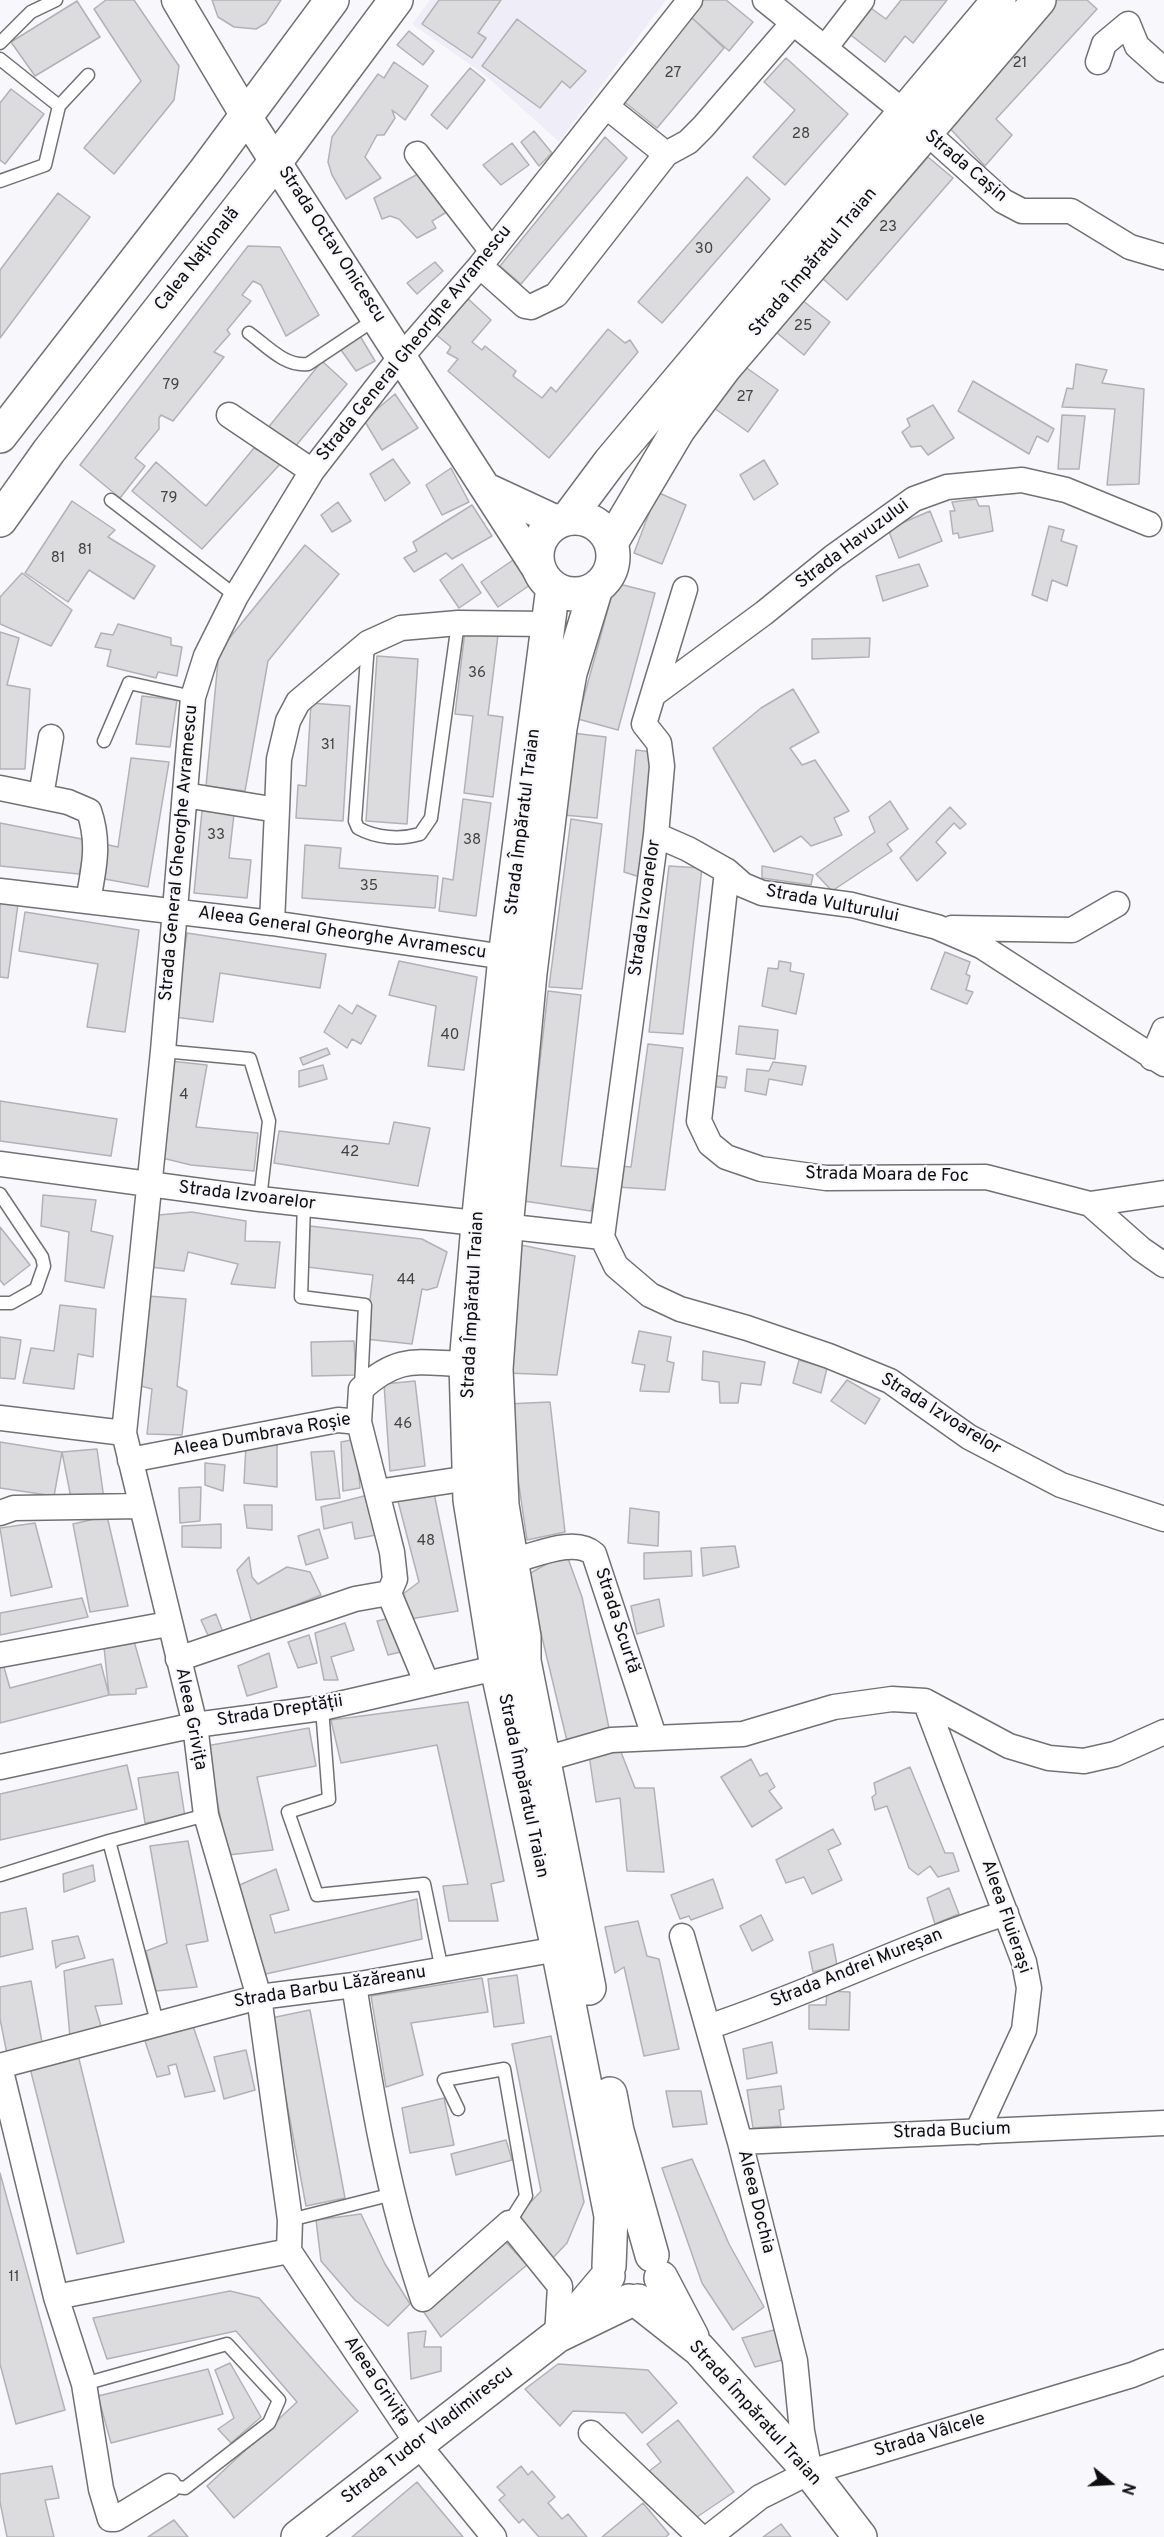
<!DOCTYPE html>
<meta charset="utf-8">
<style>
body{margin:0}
#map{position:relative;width:1164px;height:2537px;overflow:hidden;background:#f8f8fc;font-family:Overpass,sans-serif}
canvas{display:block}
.north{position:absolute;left:1080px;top:2453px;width:60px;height:60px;-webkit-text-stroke:4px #f8f8fc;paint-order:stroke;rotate:108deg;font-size:16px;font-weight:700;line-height:24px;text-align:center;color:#0e0e0f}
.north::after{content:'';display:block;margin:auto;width:21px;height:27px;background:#0e0e0f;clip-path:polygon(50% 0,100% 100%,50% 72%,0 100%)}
</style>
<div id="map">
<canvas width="1164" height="2537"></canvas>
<div class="north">N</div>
</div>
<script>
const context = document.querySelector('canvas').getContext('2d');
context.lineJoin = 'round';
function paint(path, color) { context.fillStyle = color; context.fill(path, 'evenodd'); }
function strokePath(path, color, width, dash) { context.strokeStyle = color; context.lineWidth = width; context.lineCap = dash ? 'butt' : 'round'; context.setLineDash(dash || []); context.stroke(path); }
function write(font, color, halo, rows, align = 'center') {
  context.font = font + ' Overpass,sans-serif'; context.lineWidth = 4.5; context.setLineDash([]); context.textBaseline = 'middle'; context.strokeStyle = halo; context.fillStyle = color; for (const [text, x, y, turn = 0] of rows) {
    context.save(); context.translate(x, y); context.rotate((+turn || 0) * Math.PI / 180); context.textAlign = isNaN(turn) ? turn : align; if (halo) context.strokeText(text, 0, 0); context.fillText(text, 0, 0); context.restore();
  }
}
paint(new Path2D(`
 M430 0H666L559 142 485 75 412 24Z`), '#eeedf8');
const building = new Path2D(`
 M106 0H134L179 66 174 100 114 174 84 148 141 81 94 9Z
 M212 0H281L266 23 256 29 234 27 218 17Z
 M439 0H501L478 33 486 38 472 58 422 24Z
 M702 0H726L753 22 729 51 691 17Z
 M901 0H947L913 43 905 36 885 62 847 32 868 6 886 19Z
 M1050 0H1087L1097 9 996 119 1012 135 985 166 944 122Z
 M77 1 100 37 35 76 11 42Z
 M691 17 724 48 657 128 622 100Z
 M517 19 586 71 570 88 562 81 540 108 482 66Z
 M409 31 434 51 423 65 397 45Z
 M786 58 848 114 785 185 753 157 795 110 764 82Z
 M394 62 428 86 405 120 392 110 395 118 384 135H377L365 157 381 178 346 199 332 175 328 162 332 137 378 74 384 78Z
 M470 68 485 80 447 129 431 115Z
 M11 89 44 114 5 164 0 160V103Z
 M534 131 552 153 539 166 521 142Z
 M605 137 627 158 521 284 500 266Z
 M512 143 529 165 501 185 483 165Z
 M928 157 953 178 847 300 822 278Z
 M427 169 450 210 432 221 436 228 417 238 399 219 390 216 382 219 374 198Z
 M747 177 770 199 662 323 638 302Z
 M58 193 90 217 0 338V270Z
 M248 246 280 247 319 315 286 336 261 285 253 281 242 295 251 301 227 330 230 334 214 352 224 357 173 421 161 415 159 418V429L135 458 145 466 120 498 80 465Z
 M435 262 443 271 417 294 407 283Z
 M465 296 491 320 472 342 482 350 485 346 516 371 513 376 542 398 551 387 556 392 608 329 625 343 630 340 638 352 549 458 448 371 458 359 447 353 451 347 433 332Z
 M802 300 830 322 804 355 777 333Z
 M360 336 375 361 356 371 341 350Z
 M322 361 347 384 294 448 267 429Z
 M741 364 778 390 748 432 711 406Z
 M1076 364 1107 370 1102 383 1144 389 1139 484 1107 485 1115 409 1062 407 1067 388 1073 389Z
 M973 381 1054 429 1048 442 1037 436 1029 454 958 411Z
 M395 394 418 428 382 450 364 420Z
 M933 405 954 438 928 455 921 446 911 447 902 432 910 426 907 419Z
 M1062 415 1085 416 1079 469H1058Z
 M254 448 282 462 202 549 132 491 156 462 206 506Z
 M393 459 410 483 385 501 370 474Z
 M764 460 778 484 754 500 740 475Z
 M451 468 469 502 442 515 426 485Z
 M657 492 686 505 662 564 634 553Z
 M976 499 979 506H989L993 531 959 538 958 533 953 534 950 511H955L952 502Z
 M72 501 115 530 108 537 155 566 134 599 89 570 68 602 25 573Z
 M338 502 351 521 332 532 321 515Z
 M472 505 492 536 452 559 446 553 414 572 404 558 417 551 413 542Z
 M930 511 942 541 899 558 888 529Z
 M1049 526 1064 530 1061 541 1077 546 1067 586 1052 580 1047 601 1032 595Z
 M305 545 339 574 268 661 245 791 206 786 219 651Z
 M513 560 530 585 498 607 481 582Z
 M462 564 481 593 459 608 440 580Z
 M919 564 928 586 883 601 876 576Z
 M22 573 72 610 51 646 0 624V597Z
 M615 583 655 593 618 730 578 719Z
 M118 624 171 638V645L182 647 177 676 158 672 156 678 107 666 111 650 95 647 101 633 113 635Z
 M465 631 498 635 488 715 503 717 493 797 464 793 473 716 455 714Z
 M0 632 19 638 7 685 30 689 25 769H0Z
 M870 638 869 657 812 659V639Z
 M377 656 418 659 407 824 366 821Z
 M793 689 819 732 790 748 802 765 815 760 849 811 834 818 842 835 811 846 801 836 774 852 713 748 761 708Z
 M142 696 177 700 170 747 136 744Z
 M311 703 350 706 343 821 296 818 298 785 306 786Z
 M572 733 606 737 597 818 563 815Z
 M636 750 652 752 640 877 624 872Z
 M131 758 169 762 148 887 99 878 104 844 118 847Z
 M463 799 491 803 476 916 439 911 443 878 453 880Z
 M890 801 908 829 887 844 892 851 832 891 816 874 875 832 869 817Z
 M950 807 966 824 960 829 954 823 936 842 946 853 917 881 900 858Z
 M202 811 234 814 229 858 251 860 247 898 194 893Z
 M571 819 602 824 582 989 549 987Z
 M0 823 87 840 79 874 0 866Z
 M305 845 341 848 339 868 438 876 435 908 302 898Z
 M669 866 702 868 683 1034 649 1032Z
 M762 866 813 875 811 885 762 878Z
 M0 901 18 904 8 978 0 977Z
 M25 912 139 930 125 1032 87 1027 98 964 19 951Z
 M187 933 326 954 320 988 220 973 213 1022 174 1017Z
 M945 952 970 962 966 974 970 976 966 990 973 992 967 1004 931 989Z
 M399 961 477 977 464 1070 428 1066 436 1006 389 995Z
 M779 961 791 963 790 971 804 974 796 1014 762 1006 768 968 778 969Z
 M548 991 581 995 561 1166 602 1169 591 1211 524 1201Z
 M339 1005 352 1014 357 1005 376 1016 361 1044 352 1039 347 1048 324 1032Z
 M739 1026 778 1030 775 1059 736 1054Z
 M648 1044 683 1048 665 1190 616 1187 620 1166 631 1167Z
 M327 1048 330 1054 303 1065 300 1058Z
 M170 1061 207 1065 196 1127 258 1133 254 1171 191 1165 158 1157Z
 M773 1062 806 1066 802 1085 769 1079 766 1095 745 1091 747 1069 769 1071Z
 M323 1065 327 1079 299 1087V1071Z
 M711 1075 727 1077 725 1088 710 1086Z
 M0 1101 117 1119 111 1156 0 1141Z
 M394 1122 430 1128 418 1186 274 1163 279 1131 389 1144Z
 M43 1195 96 1200 91 1231 113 1236 104 1288 65 1281 69 1232 41 1226Z
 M192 1212 246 1221 245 1241 280 1242 275 1288 231 1284 238 1264 188 1252 184 1271 150 1267 158 1215Z
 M310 1226 422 1239 447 1252 437 1287 427 1290 422 1289 412 1344 365 1339 373 1275 307 1267Z
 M0 1227 30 1265 4 1285 0 1280Z
 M521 1245 575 1256 557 1375 506 1373Z
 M148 1296 186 1299 177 1386 187 1391 182 1435 147 1434 152 1389 137 1385Z
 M60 1305 96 1309 93 1357 78 1354 74 1389 23 1383 31 1348 54 1351Z
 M639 1331 671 1337 667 1361 674 1363 669 1392 640 1391 645 1365 632 1363Z
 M0 1337 21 1340 15 1379 0 1378Z
 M354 1341 356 1375 312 1376 311 1342Z
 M703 1351 765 1362 761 1385 741 1383 738 1403H720L719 1382 702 1380Z
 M799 1360 827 1368 821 1393 793 1383Z
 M847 1380 880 1399 865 1424 831 1401Z
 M415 1381 425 1466 390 1471 384 1384Z
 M550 1402 565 1532 527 1540 507 1404Z
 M356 1439 360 1488 343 1491 341 1442Z
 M0 1442 62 1452 54 1496 0 1488Z
 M277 1443V1487L244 1483 246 1445Z
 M97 1449 104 1499 72 1503 62 1452Z
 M334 1451 340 1498 316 1500 311 1452Z
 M205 1463 225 1465 223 1491 205 1485Z
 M201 1487 200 1521 180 1523 179 1488Z
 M434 1493 458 1611 410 1619 403 1594 419 1582 398 1501Z
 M368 1495 376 1535 355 1539 352 1522 324 1529 321 1507Z
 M244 1505H272V1530L247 1528Z
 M630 1508 659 1512 658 1546 628 1543Z
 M107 1516 128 1606 90 1612 73 1524Z
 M35 1523 52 1587 11 1596 0 1528Z
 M221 1524V1548L182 1547V1526Z
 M319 1529 328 1558 306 1565 298 1536Z
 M735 1546 739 1567 703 1576 701 1548Z
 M691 1551 692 1576 644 1579V1553Z
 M566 1553 582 1597 610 1733 567 1741 527 1575Z
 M249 1557 252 1577 258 1584 287 1567 310 1572 321 1595 252 1623 237 1570Z
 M82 1598 88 1617 0 1635V1613Z
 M659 1599 664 1626 637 1634 631 1606Z
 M216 1614 224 1635 211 1642 201 1620Z
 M395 1617 405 1651 388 1655 377 1621Z
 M345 1623 354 1650 331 1657 338 1680H324L315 1633Z
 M309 1635 317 1663 298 1668 288 1642Z
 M134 1641 147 1687 136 1689V1694L109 1695 104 1647Z
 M269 1653 277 1687 247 1696 238 1666Z
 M3 1664 10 1688 101 1664 109 1695 0 1723V1665Z
 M468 1702 504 1881 491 1884 498 1921H449L443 1886 468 1884 437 1745 341 1763 331 1720Z
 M309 1728 316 1766 257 1777 273 1850 228 1855 206 1746Z
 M621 1752 635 1788H654L664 1872 627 1871 620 1798 596 1802 589 1755Z
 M751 1759 760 1776 767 1773 775 1787 769 1791 782 1808 752 1827 721 1777Z
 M127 1765 137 1809 0 1840V1794Z
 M910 1767 945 1853H953L959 1871 938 1877 930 1866 918 1875 909 1868 887 1806 875 1810 872 1797 876 1794 874 1783Z
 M178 1772 185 1817 145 1823 138 1778Z
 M833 1829 841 1844 828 1850 842 1880 812 1894 804 1877 786 1883 776 1860Z
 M188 1841 208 1941 186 1945 197 1987 156 1991 146 1951 167 1943 150 1846Z
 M93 1865 95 1881 64 1892 63 1874Z
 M276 1869 289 1910 270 1915 275 1933 417 1899 422 1939 257 1976 235 1887Z
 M713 1879 723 1908 691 1920 689 1916 680 1919 671 1895Z
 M949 1888 959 1914 935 1924 927 1898Z
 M26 1908 33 1949 0 1957V1913Z
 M761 1915 773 1940 752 1951 740 1926Z
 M638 1921 647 1956 659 1959 679 2049 644 2056 624 1967 615 1973 605 1927Z
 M78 1936 85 1958 61 1964 56 1968 52 1941Z
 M833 1944 837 1965 813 1972 809 1952Z
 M113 1959 122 2004 95 2006 101 2026 70 2037 64 1971Z
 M517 1975 524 2023 494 2027 488 1979Z
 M482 1978 488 2012 411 2023 423 2075 386 2087 371 1996Z
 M31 1981 43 2048 7 2054 0 2019V1987Z
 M827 1991 850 1992 849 2030 809 2029V2005H826Z
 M310 2010 345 2198 306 2206 271 2018Z
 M192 2023 215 2091 185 2097 176 2064 168 2066 170 2074 157 2077 145 2041Z
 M551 2036 584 2202 567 2243 550 2261 518 2216 541 2191 512 2044Z
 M772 2042 777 2073 747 2079 743 2049Z
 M246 2050 255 2090 224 2099 214 2057Z
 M78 2055 124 2242 77 2254 30 2068Z
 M781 2086 784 2109 779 2110 781 2126 753 2128 747 2090Z
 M666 2091H701L707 2124 673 2127Z
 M444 2098 454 2145 410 2153 402 2108Z
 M506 2140 512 2160 456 2175 451 2154Z
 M692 2159 729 2244 764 2307 733 2330 702 2283 662 2168Z
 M0 2173 65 2410 16 2424 0 2364Z
 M361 2214 385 2264 410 2304 388 2326 355 2300 321 2261 316 2220Z
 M503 2239 527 2265 441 2337 421 2308Z
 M230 2291 259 2298 358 2411 234 2518 207 2486 297 2402 236 2331 107 2359 93 2318Z
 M774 2330 786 2359 755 2367 742 2338Z
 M426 2331 424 2347H441V2371L411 2379 408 2333Z
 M230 2363 261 2417 231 2443 218 2429 234 2418 215 2370Z
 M558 2364 648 2370 677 2403 642 2433 625 2413 573 2411 560 2426 525 2389Z
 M208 2369 223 2414 111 2443 98 2396Z
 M678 2420 734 2492 691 2521 648 2472 661 2462 647 2444Z
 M52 2466 59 2498 45 2500 54 2537H7L0 2502V2474Z
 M521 2466 528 2475 532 2471 555 2497 548 2503 562 2519 568 2514 587 2537H539L523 2519 519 2523 499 2500 505 2495 497 2487Z
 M417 2482 463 2537H352Z
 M643 2503 669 2534 666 2537H602Z
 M174 2520 188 2537H148Z
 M781 2524 791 2537H763Z`);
paint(building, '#dcdcdf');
strokePath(building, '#b2b1b5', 1.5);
const service = new Path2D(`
 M0 43 31 12 56 0
 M0 59 59 106
 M0 181 45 165 59 106 88 75
 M249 333C267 346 285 367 308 364L377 318
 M111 500 236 596
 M368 644 355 821 358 828C376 838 400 840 420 834L431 818 458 623
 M104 741 129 683 193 697
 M163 1051 250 1059 269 1121 260 1199
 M0 1194 42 1257 44 1266 36 1289 11 1303H0
 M304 1203 301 1297 365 1305 361 1387
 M322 1708 329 1799 288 1812 317 1895 424 1884 442 1970
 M109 1841 157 2022
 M0 1875 109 1841 206 1815
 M458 2109 444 2080 504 2069 526 2196 509 2223
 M290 2220 393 2194
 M84 2384 227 2344 279 2400 269 2423 185 2488 169 2486`);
const minor = new Path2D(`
 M765 0 904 112 1003 201 1022 211H1071L1130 247 1164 257
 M825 48 862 0
 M1098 62 1104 44 1128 24 1137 46 1164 70
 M607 107 666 154
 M417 154 491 250
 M480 266 525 306 531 307 556 295 666 154 688 142 703 127 793 23
 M229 415 312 471
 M654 694 764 613 833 557 914 499 947 487 1022 480 1066 490 1149 524
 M0 788 68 802 89 811C100 843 94 868 88 901
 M185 795 277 810 279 759 288 721 298 702 368 643 401 628 458 623 547 624
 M41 796 51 737
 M656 835 688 849 727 871 743 885 762 893 852 905 937 927 981 946 1164 1064
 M727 871 699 1121 710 1144 726 1157 761 1169 826 1178 986 1177 1090 1204 1164 1193
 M0 891 272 923 505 957
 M272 923 277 810
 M952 928 1072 930 1117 904
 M1152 1058 1164 1030
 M0 1164 260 1199 602 1237 616 1266 650 1295 680 1309 747 1328 829 1356 890 1381 969 1437 1061 1485 1164 1519
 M1090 1204 1141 1249 1164 1265
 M602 1237 656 835 662 766 659 743 644 724 685 589
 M0 1418 124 1433
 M130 1460 338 1420 359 1422 361 1389C400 1354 417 1363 466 1364
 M377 1492 469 1478
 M0 1513 14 1508 141 1506
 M511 1561C534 1556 575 1536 594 1554L654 1736
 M389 1593 427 1684
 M0 1655 168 1624
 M178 1659 355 1599 389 1593 395 1579 392 1552 359 1422
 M925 1701 1024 1962 1029 1988 1024 2030 977 2132
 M545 1759 611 1740 743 1734 834 1707 892 1699 925 1701 1009 1746 1049 1758 1084 1761 1115 1754 1164 1732
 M0 1767 195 1725 322 1708 513 1664
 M682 1936 740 2142 795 2361 802 2431 810 2472
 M354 1985C371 2092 388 2197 423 2299L509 2223 560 2286 557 2336
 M708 2027C809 1994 904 1945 1006 1913
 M0 2066 259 1997 354 1985 558 1949
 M0 2067 56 2297 289 2251
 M740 2142 1164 2123
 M56 2297 84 2384 101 2489 110 2519H115L169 2486
 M591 2433 700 2537
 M494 2537 417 2443 289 2251 290 2220 259 1997 206 1815 195 1725 124 1433 163 1051 193 697 206 656 236 596 312 471 395 364 480 266 690 0
 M709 2537 760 2497 810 2472 1132 2375 1164 2362`);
const tertiary = new Path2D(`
 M177 0 246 116 540 573
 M488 489 557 521`);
const primary = new Path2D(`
 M0 436 206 170 332 0
 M569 517 610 462 999 0
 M537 556a38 38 0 1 1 76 0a38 38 0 1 1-76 0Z
 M0 520 49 451 276 161 396 0
 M611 543 678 430 725 367 1039 0
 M553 587 505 957 478 1225 466 1364 470 1500 497 1668 558 1949 611 2216 609 2266
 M589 1988 524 1661V1637L502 1505 496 1369 506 1228 530 973 560 728 570 673 596 588
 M610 2094 617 2131 652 2255
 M661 2278 692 2337
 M638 2301 699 2349 810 2472 860 2537
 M565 2327 608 2276
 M298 2537 557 2336 629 2301`);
strokePath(service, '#717174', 15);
strokePath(minor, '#717174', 27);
strokePath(tertiary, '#717174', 33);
strokePath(primary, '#717174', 36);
strokePath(service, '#fff', 12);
strokePath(minor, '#fff', 24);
strokePath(tertiary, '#fff', 30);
strokePath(primary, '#fff', 33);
write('15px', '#424243', null, [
 ["21",1020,64],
 ["27",673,74],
 ["28",801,135],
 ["23",888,228],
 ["30",704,250],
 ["25",803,327],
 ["79",171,386],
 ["27",745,398],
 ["79",169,499],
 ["81",85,551],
 ["81",58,559],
 ["36",477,674],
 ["31",328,746],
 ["33",216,836],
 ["38",472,841],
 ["35",369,887],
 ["40",450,1036],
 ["4",184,1096],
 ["42",350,1153],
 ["44",406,1281],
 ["46",403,1425],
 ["48",426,1542],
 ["11",14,2278]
]);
write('18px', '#0e0e0f', '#f8f8fc', [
 ["Strada Cașin",965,167,40],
 ["Strada Octav Onicescu",331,245,57],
 ["Calea Națională",198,260,-52],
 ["Strada Împăratul Traian",814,263,-50],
 ["Strada General Gheorghe Avramescu",415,344,-51],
 ["Strada Havuzului",853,545,-37],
 ["Strada Împăratul Traian",524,822,-83],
 ["Strada General Gheorghe Avramescu",180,853,-85],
 ["Strada Vulturului",832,905,11],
 ["Strada Izvoarelor",646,908,-82],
 ["Aleea General Gheorghe Avramescu",342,934,8],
 ["Strada Moara de Foc",887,1176,1],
 ["Strada Izvoarelor",247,1197,7],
 ["Strada Împăratul Traian",474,1305,-87],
 ["Strada Izvoarelor",940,1415,32],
 ["Aleea Dumbrava Roșie",262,1436,-10],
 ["Strada Scurtă",616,1621,72],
 ["Strada Dreptății",280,1712,-9],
 ["Aleea Grivița",190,1719,79],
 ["Strada Împăratul Traian",522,1786,78],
 ["Aleea Fluierași",1005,1917,71],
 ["Strada Andrei Mureșan",857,1969,-22],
 ["Strada Barbu Lăzăreanu",330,1988,-9],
 ["Strada Bucium",952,2132,-2],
 ["Aleea Dochia",755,2202,76],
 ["Aleea Grivița",376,2382,56],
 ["Strada Împăratul Traian",754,2414,48],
 ["Strada Tudor Vladimirescu",428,2436,-38],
 ["Strada Vâlcele",930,2436,-17]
]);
</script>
